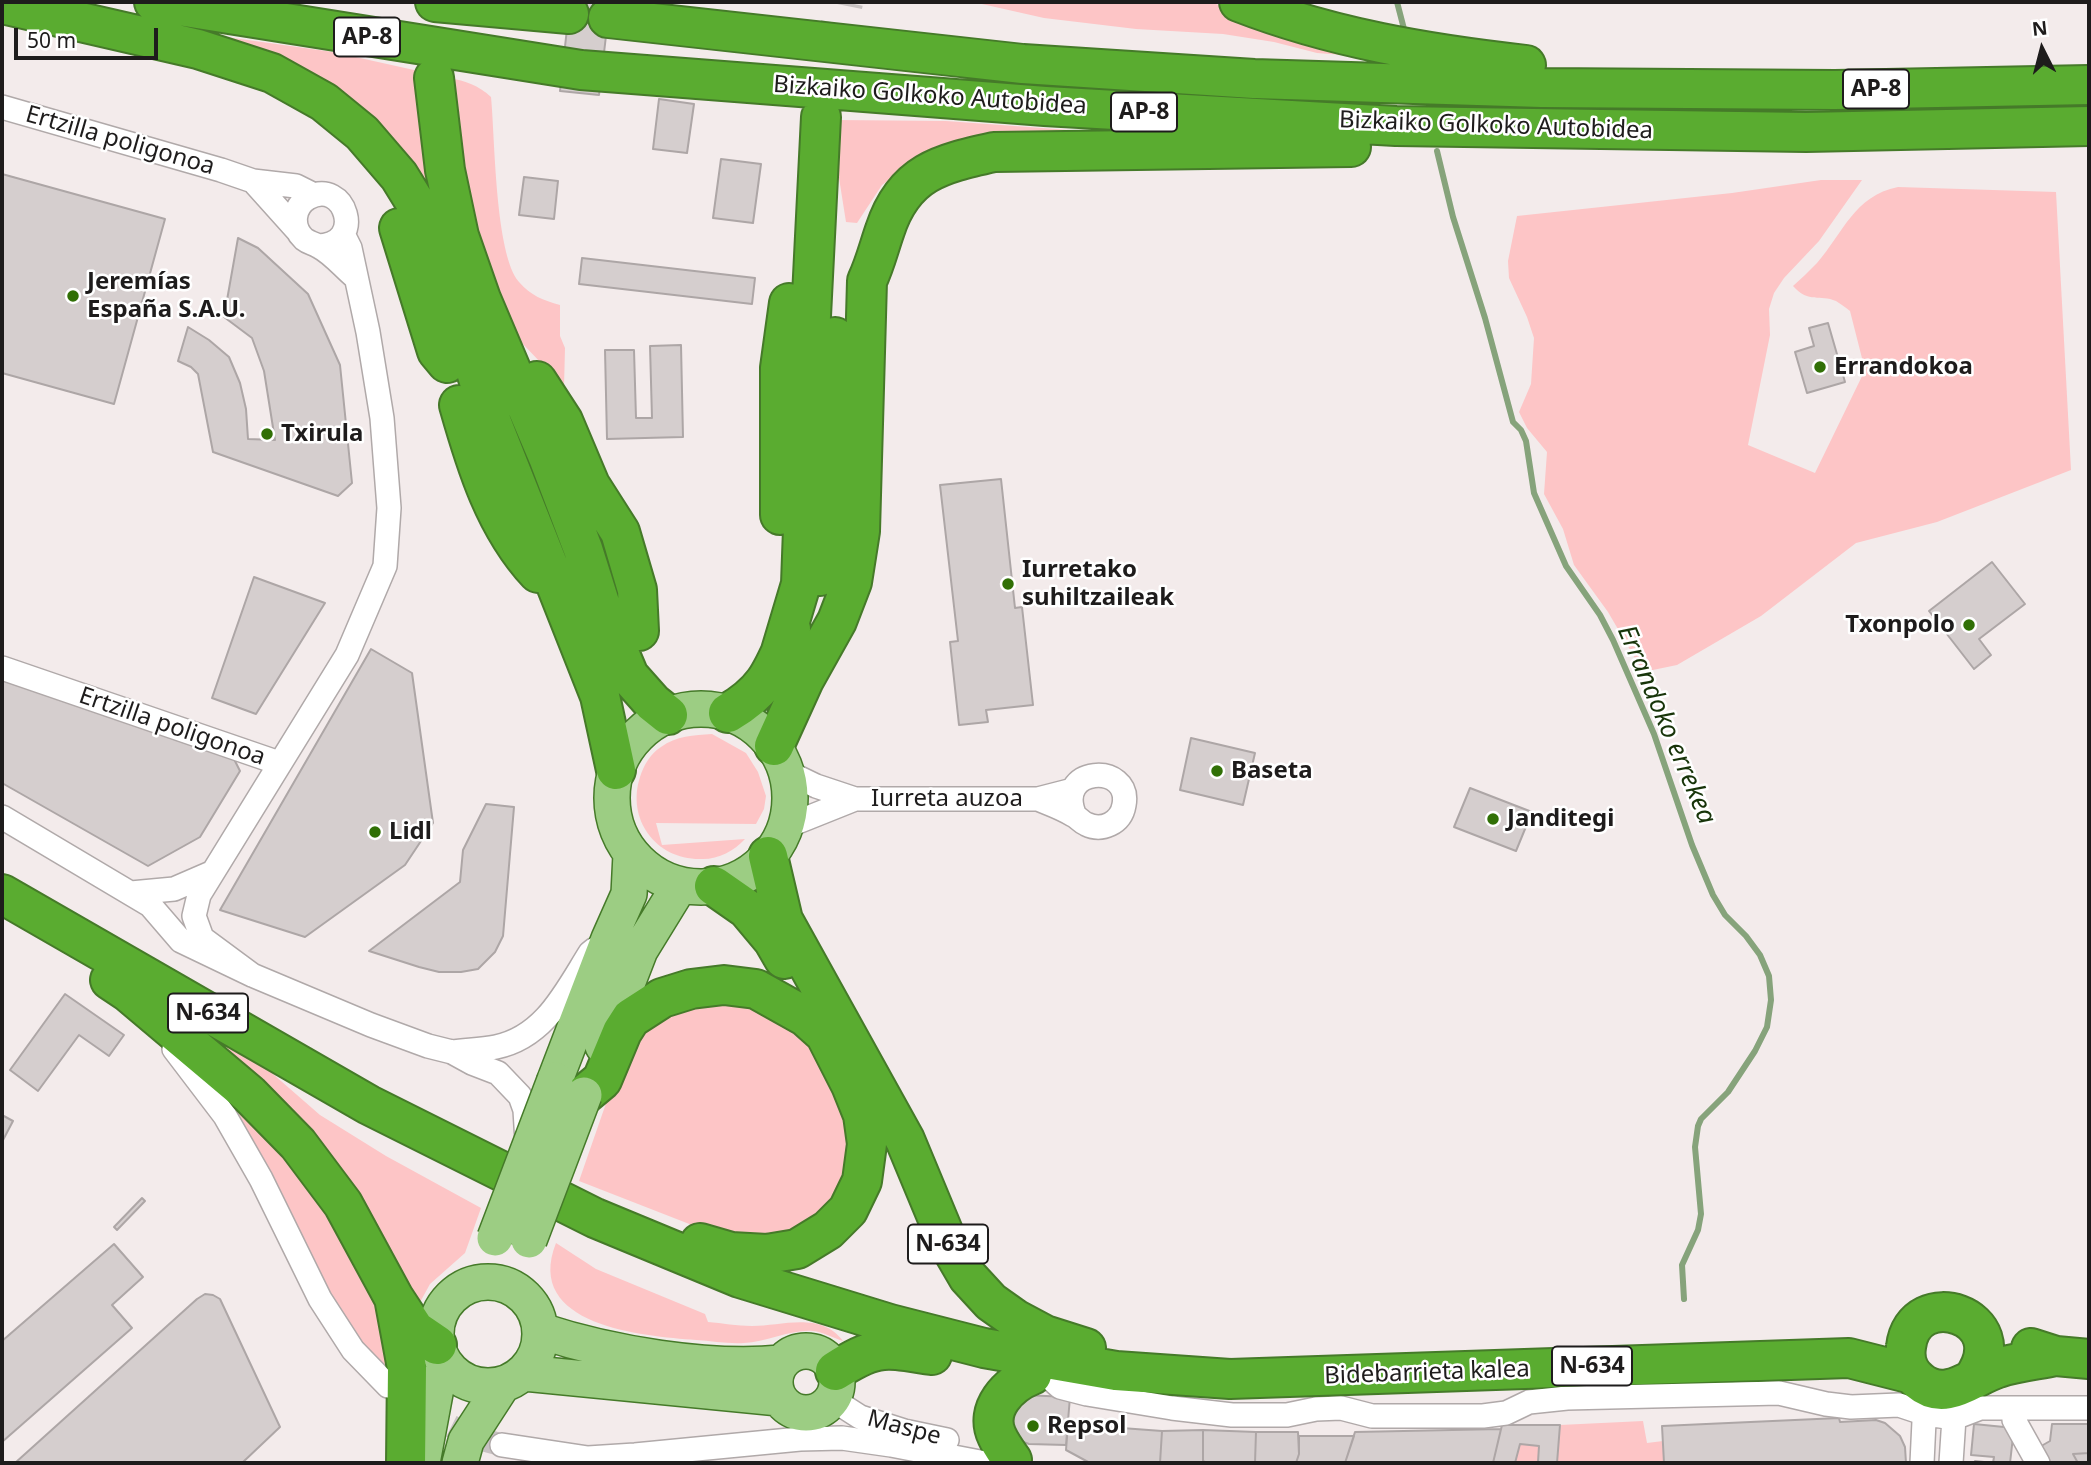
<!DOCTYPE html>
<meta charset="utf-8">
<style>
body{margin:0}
#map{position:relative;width:2091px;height:1465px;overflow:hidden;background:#f3ebeb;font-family:"Noto Sans",sans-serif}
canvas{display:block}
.frame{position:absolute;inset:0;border:4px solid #1e1c1c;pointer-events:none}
.north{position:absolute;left:2007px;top:14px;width:70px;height:70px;-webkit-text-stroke:5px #fff;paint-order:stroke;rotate:354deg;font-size:19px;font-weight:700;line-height:28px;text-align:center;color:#1e1c1c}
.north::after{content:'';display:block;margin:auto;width:24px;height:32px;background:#1e1c1c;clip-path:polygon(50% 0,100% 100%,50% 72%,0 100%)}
.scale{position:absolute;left:14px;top:28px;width:144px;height:32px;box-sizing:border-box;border:4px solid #1e1c1c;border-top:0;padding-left:9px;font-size:21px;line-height:24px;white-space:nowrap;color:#1e1c1c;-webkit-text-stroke:5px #fff;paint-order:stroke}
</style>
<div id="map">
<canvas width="2091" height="1465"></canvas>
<div class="frame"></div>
<div class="north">N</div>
<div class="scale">50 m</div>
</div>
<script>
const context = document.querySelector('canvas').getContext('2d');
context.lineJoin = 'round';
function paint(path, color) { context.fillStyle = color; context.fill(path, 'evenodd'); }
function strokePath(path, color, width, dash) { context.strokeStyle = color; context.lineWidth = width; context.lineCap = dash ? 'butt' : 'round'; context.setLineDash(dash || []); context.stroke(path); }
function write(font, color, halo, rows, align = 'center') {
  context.font = font + ' "Noto Sans",sans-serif'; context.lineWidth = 5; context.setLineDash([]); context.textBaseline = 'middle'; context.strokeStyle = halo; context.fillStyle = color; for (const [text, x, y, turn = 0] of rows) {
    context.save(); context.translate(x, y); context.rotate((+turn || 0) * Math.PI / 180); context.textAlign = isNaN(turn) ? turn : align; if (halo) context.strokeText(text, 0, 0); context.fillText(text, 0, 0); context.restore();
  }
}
paint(new Path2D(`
 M973 2H1210L1291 29 1422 61 1317 53 1274 42 1223 34 1136 29 1044 18Z
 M198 33 333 52 423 72 435 207Z
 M449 78C466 81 478 85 491 97 495 138 495 254 519 282 531 296 543 300 560 305V336L565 348 564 387 520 341 505 315 477 248Z
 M835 120 946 121 1206 140 923 154 882 185 857 223 846 222 836 159Z
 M1821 180H1862L1819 241 1784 278 1774 293 1769 309 1770 335 1748 445 1815 473 1865 370 1850 311C1846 308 1841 304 1836 301 1820 294 1809 304 1793 286 1801 279 1809 271 1817 263 1843 233 1854 196 1898 187L2056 192 2071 470 1937 522 1856 543 1761 616 1677 665 1643 672 1608 612 1574 565 1563 529 1544 494 1547 452 1527 428 1519 412 1531 384 1534 338 1527 317 1509 278 1508 261 1517 216 1732 193Z
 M712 734 746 753 758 772 766 796 764 809 756 824 656 823 662 845 745 839C734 851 719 859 703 859 657 861 626 820 640 777 644 765 650 754 661 747 676 736 694 735 712 734Z
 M733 997 802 1028 854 1125 848 1180 814 1220 782 1236 752 1240 697 1227 579 1181 627 1043 641 1020Z
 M158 1003 258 1061 320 1115 386 1156 481 1208 465 1253 430 1284 419 1304Z
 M200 1066 254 1117 327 1211 388 1322 396 1380 366 1348 341 1314 309 1251Z
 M556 1243 596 1269 705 1314 708 1322C722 1323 737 1326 752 1326 782 1326 821 1311 843 1341 833 1338 823 1332 813 1331 793 1329 766 1342 744 1343 728 1344 712 1341 696 1340 643 1336 523 1326 556 1243Z
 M1643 1421 1647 1443 1663 1441 1664 1463H1515L1520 1444 1539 1446 1557 1462 1560 1425Z`), '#fdc5c6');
strokePath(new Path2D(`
 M1397 2 1404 29
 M1437 151 1453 217 1485 318 1513 422 1521 430 1526 441 1534 493 1566 566 1600 615 1613 640 1654 734 1692 845 1713 895 1725 915 1746 936 1760 955 1769 976 1771 1000 1767 1027 1755 1051 1728 1092 1701 1119 1698 1126 1695 1147 1701 1214 1698 1230 1682 1265 1684 1299`), '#86a37b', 6);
const building = new Path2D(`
 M570 2H610L599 95 560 91Z
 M659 99 694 104 687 153 653 149Z
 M721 159 761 164 753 223 713 218Z
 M2 174 165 219 114 404 2 373Z
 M524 177 558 181 554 219 519 215Z
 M238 238 258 248 308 294 340 365 352 483 338 496 213 452 198 374 191 367 178 361 188 327 209 340 229 357 240 383 246 409 248 439 275 440 264 371 252 338 224 317Z
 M582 258 755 278 752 304 579 284Z
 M1828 323 1845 382 1807 393 1795 352 1814 346 1809 328Z
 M681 345 683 437 607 439 605 350H634L636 418H652L650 346Z
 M1001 479 1015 608 1022 607 1033 705 986 710 988 722 959 725 950 642 958 641 940 485Z
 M1992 562 2025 604 1979 639 1991 655 1974 669 1929 611Z
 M254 577 325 603 256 714 212 698Z
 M371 649 412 673 433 823 405 865 305 937 220 910Z
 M2 679 233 757 240 771 200 837 148 866 2 783Z
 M1191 738 1255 753 1243 805 1180 790Z
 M1470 788 1532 812 1516 851 1454 827Z
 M486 804 514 807 503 936 495 952 478 969 461 972H439L419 967 369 951 460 882 463 850Z
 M65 994 124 1035 109 1056 79 1035 38 1091 10 1070Z
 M2 1115 13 1121 2 1142Z
 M142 1198 145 1201 117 1230 114 1227Z
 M114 1244 143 1277 112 1305 132 1328 2 1442V1341Z
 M205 1294 213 1295 220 1299 280 1427 242 1463H15L197 1299Z
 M1022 1395 1070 1397 1066 1445 1029 1444 1012 1438 1013 1398Z
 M1839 1418 1840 1422 1876 1420 1885 1423 1900 1436 1905 1447 1906 1463H1664L1662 1426Z
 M1068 1424 1162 1431 1160 1463H1090L1066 1450Z
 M1974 1424 2014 1428 2010 1463H1975V1461L1993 1463 1994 1457 1971 1455Z
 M2052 1424H2089V1453L2073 1454 2078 1463H2044L2036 1449 2050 1441Z
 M1502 1425H1560L1557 1463 1538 1462 1539 1446 1520 1444 1515 1463H1493Z
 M1501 1429 1493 1463H1345L1355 1432Z
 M1203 1430V1461L1207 1463H1160L1162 1431Z
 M1203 1430 1256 1432 1255 1463H1207L1203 1461Z
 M1256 1432H1298L1299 1454 1296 1463H1255Z
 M1299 1436H1354L1345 1463H1296L1299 1454Z
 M2089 1453V1463H2078L2073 1454Z`);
paint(building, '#d5cece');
strokePath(building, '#ada6a6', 2);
strokePath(new Path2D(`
 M421 1411 473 1437 502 1445`), '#c8c2c2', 23, [23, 11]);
strokePath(new Path2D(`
 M821 117 844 2`), '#c8c2c2', 38, [38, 19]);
const street = new Path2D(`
 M2 107 221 170 253 181 296 186 314 195
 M253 181 297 230
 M318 246C367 245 345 177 308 198 293 207 291 227 304 239 309 243 313 243 318 246 332 253 343 267 355 277
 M2 668 279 763
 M787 772 816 786 855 799H1038L1073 790
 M1038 799C1050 804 1062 808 1073 815 1078 817 1081 822 1086 824 1102 832 1121 823 1124 805 1132 762 1053 766 1075 816
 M2 817 150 905 181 941 252 975 371 1025 428 1046 452 1052 472 1063 498 1073 520 1096 525 1110 527 1142
 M785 827 855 799
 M131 893 174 889 211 873
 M252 975 202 938 194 916 199 895 347 655 385 566 389 508 382 418 368 332 350 248 343 234
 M174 1049 225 1116 261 1179 320 1299 353 1350 388 1386
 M452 1052C467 1050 482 1050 496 1047 545 1037 566 991 590 953L595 949
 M1050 1378 1060 1387 1087 1394 1172 1408 1232 1415H1287L1316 1409 1341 1408 1372 1416H1483L1506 1413 1529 1402 1567 1398 1779 1393 1826 1404 1851 1407 1899 1405 1926 1414 1954 1418 1980 1408H2089
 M832 1399 860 1417 904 1431 947 1440
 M2014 1420 2038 1463
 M502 1445 588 1458 635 1455 800 1439 842 1438 891 1445 985 1463
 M1922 1463 1925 1400
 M1951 1463 1954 1418`);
const primary = new Path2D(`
 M612 798a89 89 0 1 1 178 0a89 89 0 1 1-178 0Z
 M603 1046 640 950 680 885
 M555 1080 609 939 629 894 631 854
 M436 1334a52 52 0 1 1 104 0a52 52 0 1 1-104 0Z
 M541 1331C611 1354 708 1370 781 1363
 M775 1382a31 31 0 1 1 62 0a31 31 0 1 1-62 0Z
 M524 1373 779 1398
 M422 1463 436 1388 446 1365
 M460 1463 466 1441 503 1384`);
const highway = new Path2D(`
 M154 2 581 70 1045 106 1396 126 1806 132 2089 126
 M435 2 569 14
 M1239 2C1332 38 1427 54 1526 65
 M2 4 198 49 272 73 324 102 362 133 399 176 420 210 469 349 492 423 600 696 616 770
 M608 18 1023 64 1254 79 1542 88 1835 90 2089 85
 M434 78 445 170 459 236 481 299 548 457 583 549 605 619 629 676 653 703 668 715
 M399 228 437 351 447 363
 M537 381 563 421 590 485 620 532 637 590 639 631
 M459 405C476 465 495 527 538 573
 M780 515V368L789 303
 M820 576 829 545 833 496 835 337
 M781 651 801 584 810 336 821 117
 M728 713C768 690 773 669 791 629
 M774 746 804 680 837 621 852 582 860 531 867 281C875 264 879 247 885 230 904 172 940 164 994 152L1351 147
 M768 856 783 920 905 1140 947 1241 968 1277 991 1302 1015 1319 1045 1335 1086 1348
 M714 886 747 909 773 940 784 959
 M2 894 369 1105 595 1218 740 1278 890 1324 984 1348 1116 1371 1230 1379 1849 1358 1912 1374
 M110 980 128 992 249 1094 298 1144 343 1204 394 1298 415 1330 437 1345
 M584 1095 602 1080 622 1032 631 1018 662 998 691 989 724 985 756 989 806 1017 825 1034 851 1085 863 1115 867 1144 862 1181 848 1210 828 1230 797 1249 767 1254 731 1252 700 1243
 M395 1303 407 1368 406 1463
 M2031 1348 2056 1356 2089 1359
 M835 1371C877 1344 884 1348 932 1355
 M1973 1379C2018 1315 1913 1283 1906 1347 1904 1360 1909 1373 1919 1381 1946 1404 1972 1376 1998 1368 2016 1362 2037 1360 2056 1356
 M1012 1460C1007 1453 1001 1445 997 1436 984 1409 1009 1384 1032 1375`);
strokePath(street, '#b0a9a9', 26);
strokePath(primary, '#457a29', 38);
strokePath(highway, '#457a29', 42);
strokePath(street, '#fff', 23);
strokePath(primary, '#9ccd83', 35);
strokePath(highway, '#5aac30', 38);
const primaryBridge = new Path2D(`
 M495 1238 555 1080
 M529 1240 584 1095`);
strokePath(primaryBridge, '#457a29', 38, []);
strokePath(primaryBridge, '#9ccd83', 35);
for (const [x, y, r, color] of [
 [73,296,7,"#317006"],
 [1820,367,7,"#317006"],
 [267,434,7,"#317006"],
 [1008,584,7,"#317006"],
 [1969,625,7,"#317006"],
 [1217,771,7,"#317006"],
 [1493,819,7,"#317006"],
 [375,832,7,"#317006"],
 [1033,1426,7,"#317006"]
]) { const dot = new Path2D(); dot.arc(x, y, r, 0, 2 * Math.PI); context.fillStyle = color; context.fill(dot); strokePath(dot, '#fff', 2.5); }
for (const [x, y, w] of [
 [367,37,66],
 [1876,89,66],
 [1144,112,66],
 [208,1013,80],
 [948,1244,80],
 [1592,1366,80]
]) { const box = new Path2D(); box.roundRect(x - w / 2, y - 19.5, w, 39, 5); context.fillStyle = '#fff'; context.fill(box); strokePath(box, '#1e1c1c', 2); }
write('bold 23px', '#1e1c1c', null, [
 ["AP-8",367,37],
 ["AP-8",1876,89],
 ["AP-8",1144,112],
 ["N-634",208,1013],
 ["N-634",948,1244],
 ["N-634",1592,1366]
]);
write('24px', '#1e1c1c', '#fff', [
 ["Bizkaiko Golkoko Autobidea",930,96,4],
 ["Bizkaiko Golkoko Autobidea",1496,126,2],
 ["Ertzilla poligonoa",120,141,16],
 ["Ertzilla poligonoa",172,727,19],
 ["Iurreta auzoa",947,799],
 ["Bidebarrieta kalea",1427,1373,-2],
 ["Maspe",904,1428,15]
]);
write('bold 24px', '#1e1c1c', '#fff', [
 ["Jeremías",87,282],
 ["España S.A.U.",87,310],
 ["Errandokoa",1834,367],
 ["Txirula",281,434],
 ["Iurretako",1022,570],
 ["suhiltzaileak",1022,598],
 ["Txonpolo",1955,625,"right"],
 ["Baseta",1231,771],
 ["Janditegi",1507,819],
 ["Lidl",389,832],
 ["Repsol",1047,1426]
], 'left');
write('italic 26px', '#173409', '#fff', [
 ["Errandoko errekea",1666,725,67]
]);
</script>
